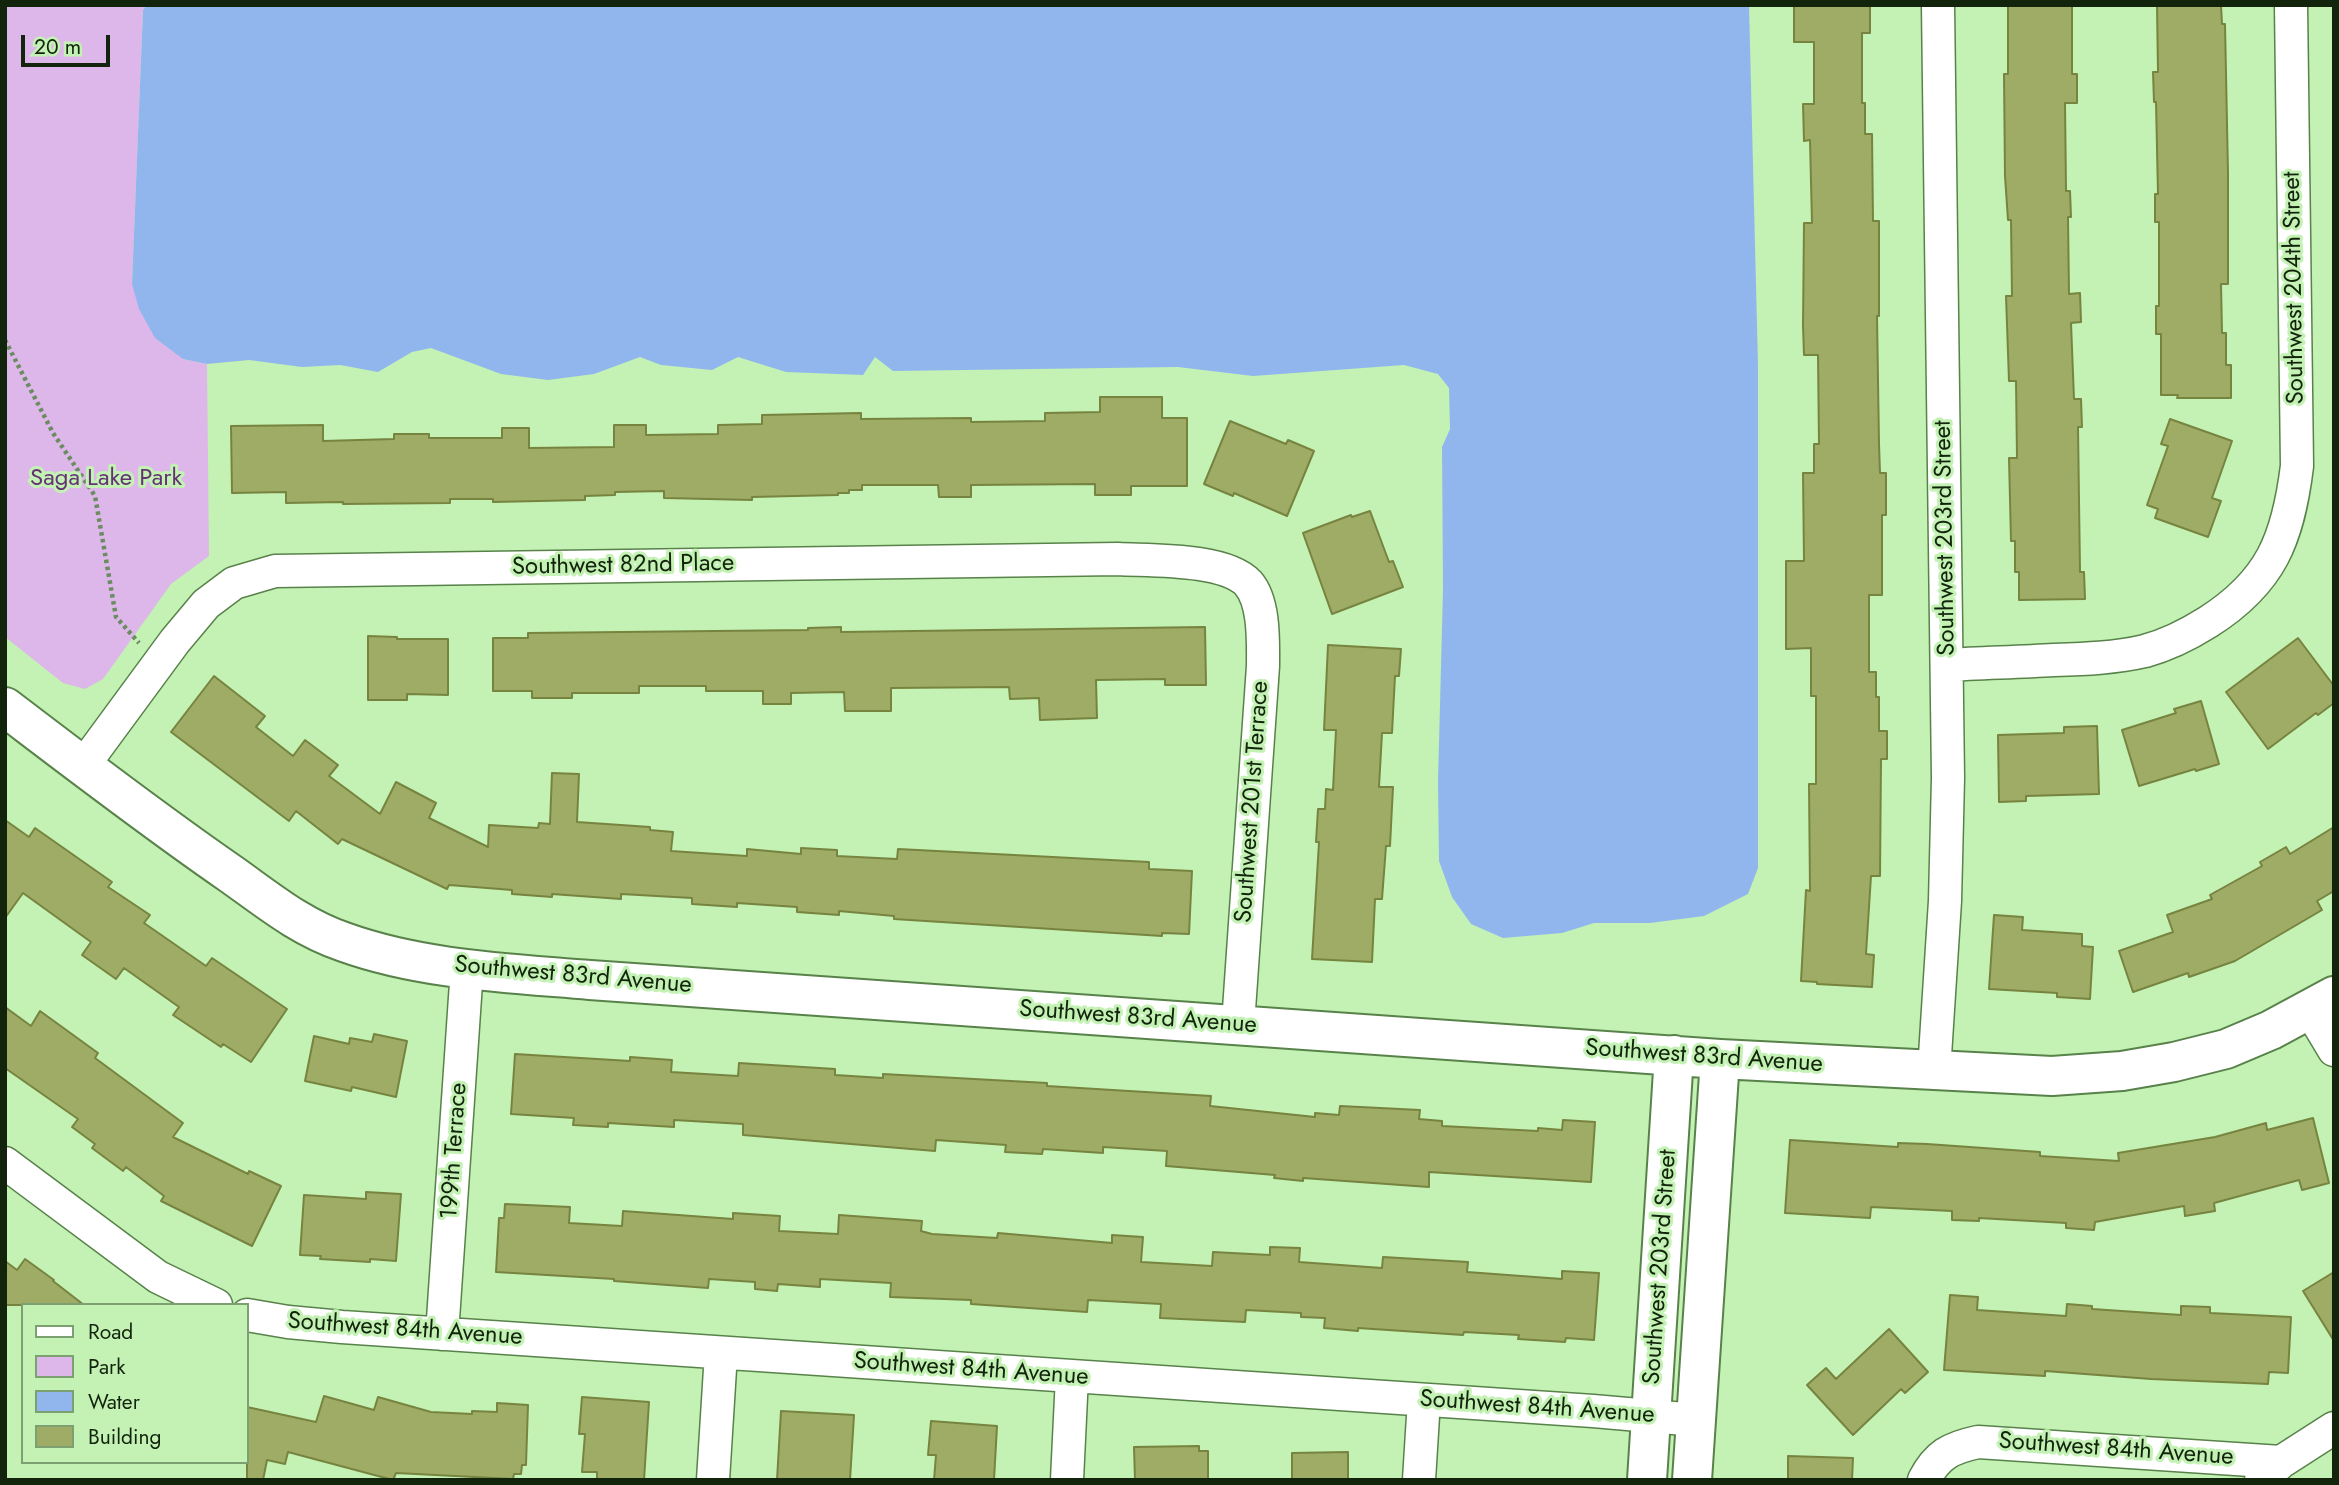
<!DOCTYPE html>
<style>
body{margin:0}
#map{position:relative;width:2339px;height:1485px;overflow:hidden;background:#c3f2b4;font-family:Jost,sans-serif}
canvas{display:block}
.frame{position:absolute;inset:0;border:7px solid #13240d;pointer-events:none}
.legend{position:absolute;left:21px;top:1303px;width:228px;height:161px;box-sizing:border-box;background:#c3f2b4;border:2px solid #7da071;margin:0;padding:9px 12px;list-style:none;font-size:21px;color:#13240d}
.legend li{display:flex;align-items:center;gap:14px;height:35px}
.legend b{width:35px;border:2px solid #7da071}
.scale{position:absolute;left:21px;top:35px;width:89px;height:32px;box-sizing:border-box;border:4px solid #13240d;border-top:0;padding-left:9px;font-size:21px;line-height:24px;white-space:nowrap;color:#13240d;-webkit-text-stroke:5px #c3f2b4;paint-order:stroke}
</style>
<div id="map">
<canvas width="2339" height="1485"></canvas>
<div class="frame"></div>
<ul class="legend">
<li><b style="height:9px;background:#fff"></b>Road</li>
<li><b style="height:19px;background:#ddb7e9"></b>Park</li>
<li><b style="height:19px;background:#91b6ed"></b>Water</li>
<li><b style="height:19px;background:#9eac66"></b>Building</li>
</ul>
<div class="scale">20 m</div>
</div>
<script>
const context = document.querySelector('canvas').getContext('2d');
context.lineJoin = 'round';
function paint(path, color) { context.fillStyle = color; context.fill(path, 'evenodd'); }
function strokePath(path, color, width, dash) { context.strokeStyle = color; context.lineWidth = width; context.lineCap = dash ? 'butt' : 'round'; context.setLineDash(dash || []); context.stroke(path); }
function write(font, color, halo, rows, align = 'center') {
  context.font = font + ' Jost,sans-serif'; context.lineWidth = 6; context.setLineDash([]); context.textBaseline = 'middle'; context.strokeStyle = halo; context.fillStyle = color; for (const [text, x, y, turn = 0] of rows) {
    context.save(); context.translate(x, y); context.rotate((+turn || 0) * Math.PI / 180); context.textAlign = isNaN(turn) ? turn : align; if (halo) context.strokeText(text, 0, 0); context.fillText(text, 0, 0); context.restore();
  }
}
paint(new Path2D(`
 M5 5H147L143 10 132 284 183 359 207 364 209 556 171 584 103 679 85 689 63 683 5 637Z`), '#ddb7e9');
paint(new Path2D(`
 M147 5H1749L1758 365V868L1748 894 1704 916 1650 923H1594L1562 933 1503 938 1471 924 1452 897 1439 861 1438 782 1443 589 1442 447 1450 429 1449 388 1438 374 1404 365 1253 376 1178 367 893 371 875 357 863 375 786 372 738 357 712 370 661 365 640 357 594 374 548 380 501 374 431 348 412 352 378 372 340 365 302 367 249 360 207 364 183 359 155 338 139 309 132 284 143 10Z`), '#91b6ed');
const building = new Path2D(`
 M1794 5H1870V33H1862V103H1865V134H1872L1873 221H1879V316H1877L1879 444 1880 473H1886V515H1882V595H1869V672H1876V697H1879V731H1887V759H1881L1880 876H1871L1866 954 1874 955 1872 987 1817 984V982L1801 981 1806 890 1810 891 1809 784H1816V696H1811V648L1786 649V561H1804L1803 473H1814V444H1819L1818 355H1804L1803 326 1804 223H1812L1810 140 1804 141 1803 104H1814V42H1794Z
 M2008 5H2072V74H2077V103H2065L2066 191H2070L2071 217H2068L2069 294 2080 293 2081 322 2071 323 2074 399H2081L2082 427H2078L2080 572H2084L2085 599 2019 600V572H2015V541H2011L2009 458H2017L2016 381H2009L2006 296H2012L2011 220H2008L2005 176 2004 74H2008Z
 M2157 5H2221L2222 24H2225L2228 173V284H2221L2222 333H2226V365H2231V398H2177L2178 395H2161V334H2156V306H2159V222H2155V194H2158L2156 102H2154L2153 72H2158Z
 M1100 397H1162V418H1187V486H1131V495H1095V484L971 485V497H939L938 485H862V490H849V493H838V495L752 497V500L664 498V491L615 492V495L585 496V500L493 502V499H450V503L343 504V502L286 503V492L232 493 231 426 323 425V441L394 439V434H429V438H502V428H529V448L614 447V425H646V435L718 434V425L762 424V415L861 413V419L971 418V422L1045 421V413L1100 412Z
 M2170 419 2232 441 2212 498 2221 501 2208 537 2155 518 2158 509 2147 505 2168 446 2161 444Z
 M1230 421 1286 444 1288 440 1314 451 1287 516 1234 493 1233 496 1204 484Z
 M1370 511 1389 562 1393 561 1403 587 1332 614 1303 533 1351 515 1352 517Z
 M841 627V632L1205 627 1206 685H1165V679L1096 680 1097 718 1040 720 1039 698 1010 699 1009 687 891 688V711H845L844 692 791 693V704H763V691H706V686H639V693H572V698H532V691H493V638H528V633L808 630V628Z
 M368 636 397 637V639H448V695L407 694V700H368Z
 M2298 638 2334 686V703L2318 715 2316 713 2268 749 2226 692Z
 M1328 645 1401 649 1399 676H1395L1392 733H1382L1379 787H1393L1390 846H1386L1382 899H1375L1372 962 1312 959 1319 842H1316L1318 809H1325L1326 789 1333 790 1336 730H1324Z
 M214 676 265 716 256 727 293 756 305 740 338 765 329 776 380 814 396 782 436 803 429 818 488 847 489 825 538 828 539 823 550 824 552 773 579 774 577 822 650 827V830L673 832 671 851 747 856V849L801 854V848L837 850V856L897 859 898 849 1149 862V869L1192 871 1189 934 1162 933V936L894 919V916L839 911V915L797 912V907L737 903V907L692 904V898L621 894V899L552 894V897L512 894V890L449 885 447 889 342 839 338 844 296 811 289 821 171 732Z
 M2201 701 2219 764 2196 771 2195 769 2139 786 2122 730 2176 713 2174 709Z
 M2097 726 2099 794 2026 796V801L1999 802 1998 735 2064 733V727Z
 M5 820 29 837 35 828 112 882 108 887 150 915 144 923 206 966 212 958 287 1009 251 1062 223 1044 221 1047 173 1015 179 1007 124 968 116 979 82 955 91 942 23 893 5 918Z
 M2334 827V891L2317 901 2322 910 2235 961 2189 977 2188 973 2133 992 2119 951 2173 932 2167 915 2212 899 2210 895 2262 866 2260 862 2286 847 2290 854Z
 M1994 915 2023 917 2022 930 2082 934V946L2093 947 2090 999 2057 997V993L1989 989Z
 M5 1007 31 1026 40 1011 98 1053 95 1058 183 1123 173 1137 248 1174 249 1171 281 1186 252 1246 161 1201 164 1196 126 1167 123 1171 92 1148 95 1144 72 1127 78 1119 5 1068Z
 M374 1034 407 1041 396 1097 352 1087 351 1091 305 1081 314 1036 349 1044 350 1038 372 1042Z
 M515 1054 630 1061V1057L672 1060 671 1072 738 1076 739 1063 835 1069V1075L883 1078V1074L1047 1083V1086L1211 1096 1210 1106 1315 1117V1113L1339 1115 1340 1106 1420 1110 1419 1119 1442 1121V1126L1538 1131V1128L1562 1130 1563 1120 1595 1122 1591 1182 1429 1172V1187L1303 1178V1181L1274 1178 1275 1175 1166 1166 1167 1151 1103 1147V1153L1043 1149 1042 1154 1005 1152 1006 1145 936 1140 935 1151 743 1135V1124L674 1120V1127L608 1123V1127L573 1125 574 1118 511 1114Z
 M2313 1118 2329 1183 2302 1190 2299 1180 2214 1203 2215 1211 2185 1216 2184 1206 2095 1222 2094 1230 2066 1228V1223L1979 1218V1221L1952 1220V1211L1871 1207 1870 1218 1785 1213 1790 1140 1898 1147V1143L1927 1144 2040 1152V1156L2119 1161 2118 1153 2215 1137 2266 1123 2267 1130Z
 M366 1192 401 1194 396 1261 370 1259V1262L320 1259 321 1256 300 1255 304 1195 366 1199Z
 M505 1204 570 1207 569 1223 622 1226 623 1211 733 1219V1213L780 1216 779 1231 838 1234 839 1215 922 1221 921 1231 932 1234 997 1238 998 1233 1112 1243V1235L1143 1237 1141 1262 1212 1266 1213 1252 1270 1255V1247L1300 1248 1299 1262 1382 1268 1383 1257 1468 1262 1467 1272 1562 1279V1271L1599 1273 1594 1340 1566 1338 1565 1342 1518 1339 1519 1335 1464 1332 1463 1335 1358 1328V1331L1324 1328 1325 1318 1301 1317V1313L1246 1310 1245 1322 1160 1318 1161 1304 1088 1300 1087 1312 971 1304V1300L890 1297 891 1283 820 1279V1287L778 1284 777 1291 755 1289V1282L709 1279 708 1288 614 1281V1279L496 1272 499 1218H504Z
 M25 1259 54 1280 53 1281 84 1305H5V1261L17 1270Z
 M2334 1272V1341L2303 1291Z
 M1950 1295 1978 1297 1977 1310 2066 1316 2067 1304 2092 1306V1309L2181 1315V1306L2210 1307V1313L2291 1317 2288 1373 2269 1372 2268 1384 2151 1379 2045 1371V1376L1944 1370Z
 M1889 1329 1928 1372 1905 1393 1901 1389 1853 1435 1807 1385 1826 1368 1836 1379Z
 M324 1396 374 1410 378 1397 431 1412 472 1414V1411L497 1412V1403L528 1405 526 1465H522L521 1474H514L513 1479 396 1473 393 1480 288 1452 285 1464 267 1460 263 1480H247V1407L316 1422Z
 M582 1397 649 1402 644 1480H597V1472H582L585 1434H579Z
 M781 1411 854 1415 850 1480H777Z
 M931 1421 997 1426 994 1480H934L936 1455H928Z
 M1199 1446V1451H1208V1480H1135L1134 1447Z
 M1348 1452V1480H1292V1453Z
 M1788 1456 1853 1458 1852 1480H1788Z`);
paint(building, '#9eac66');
strokePath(building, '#77843f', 2);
const minor = new Path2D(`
 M1947 665C1983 663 2019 662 2054 660 2085 659 2115 658 2145 651 2167 645 2189 634 2208 622 2271 582 2288 539 2297 466L2291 5
 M83 766 175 641 206 604 234 583 275 571 1118 559C1150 561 1224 558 1248 583 1265 602 1263 643 1263 666L1238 1024
 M2310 1010 2334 1050
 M1934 1071 1945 901 1948 778 1938 5
 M5 1163 158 1277 216 1305
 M247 1315 288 1322 342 1327 1593 1411 1696 1420
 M442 1334 467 968
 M2281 1462 2334 1428
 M713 1480 721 1353
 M1067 1480 1072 1376
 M1419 1480 1424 1400
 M1924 1480C1937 1455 1950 1448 1978 1442L2281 1462 2261 1480`);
const tertiary = new Path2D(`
 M5 707C80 764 154 821 231 874 269 901 300 927 344 942 422 970 508 973 590 980L1720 1059 2052 1076 2122 1071 2174 1062 2226 1049 2271 1030 2334 996
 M1647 1480 1674 1055
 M1692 1480 1720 1059`);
strokePath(minor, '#58824a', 35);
strokePath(tertiary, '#58824a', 42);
strokePath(new Path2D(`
 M5 340 53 433 95 496 116 617 139 643`), '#6b8b61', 4.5, [3.5, 3.5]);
strokePath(minor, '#fff', 32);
strokePath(tertiary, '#fff', 38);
write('24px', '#13240d', '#c3f2b4', [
 ["Southwest 204th Street",2295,288,-91],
 ["Southwest 203rd Street",1946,538,-91],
 ["Southwest 82nd Place",623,566,-1],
 ["Southwest 201st Terrace",1253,802,-86],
 ["Southwest 83rd Avenue",573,976,5],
 ["Southwest 83rd Avenue",1138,1018,4],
 ["Southwest 83rd Avenue",1704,1057,4],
 ["199th Terrace",455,1151,-86],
 ["Southwest 203rd Street",1661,1267,-86],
 ["Southwest 84th Avenue",405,1330,4],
 ["Southwest 84th Avenue",971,1370,4],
 ["Southwest 84th Avenue",1537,1408,4],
 ["Southwest 84th Avenue",2116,1450,4]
]);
write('24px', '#653374', '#c3f2b4', [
 ["Saga Lake Park",106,479]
]);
</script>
